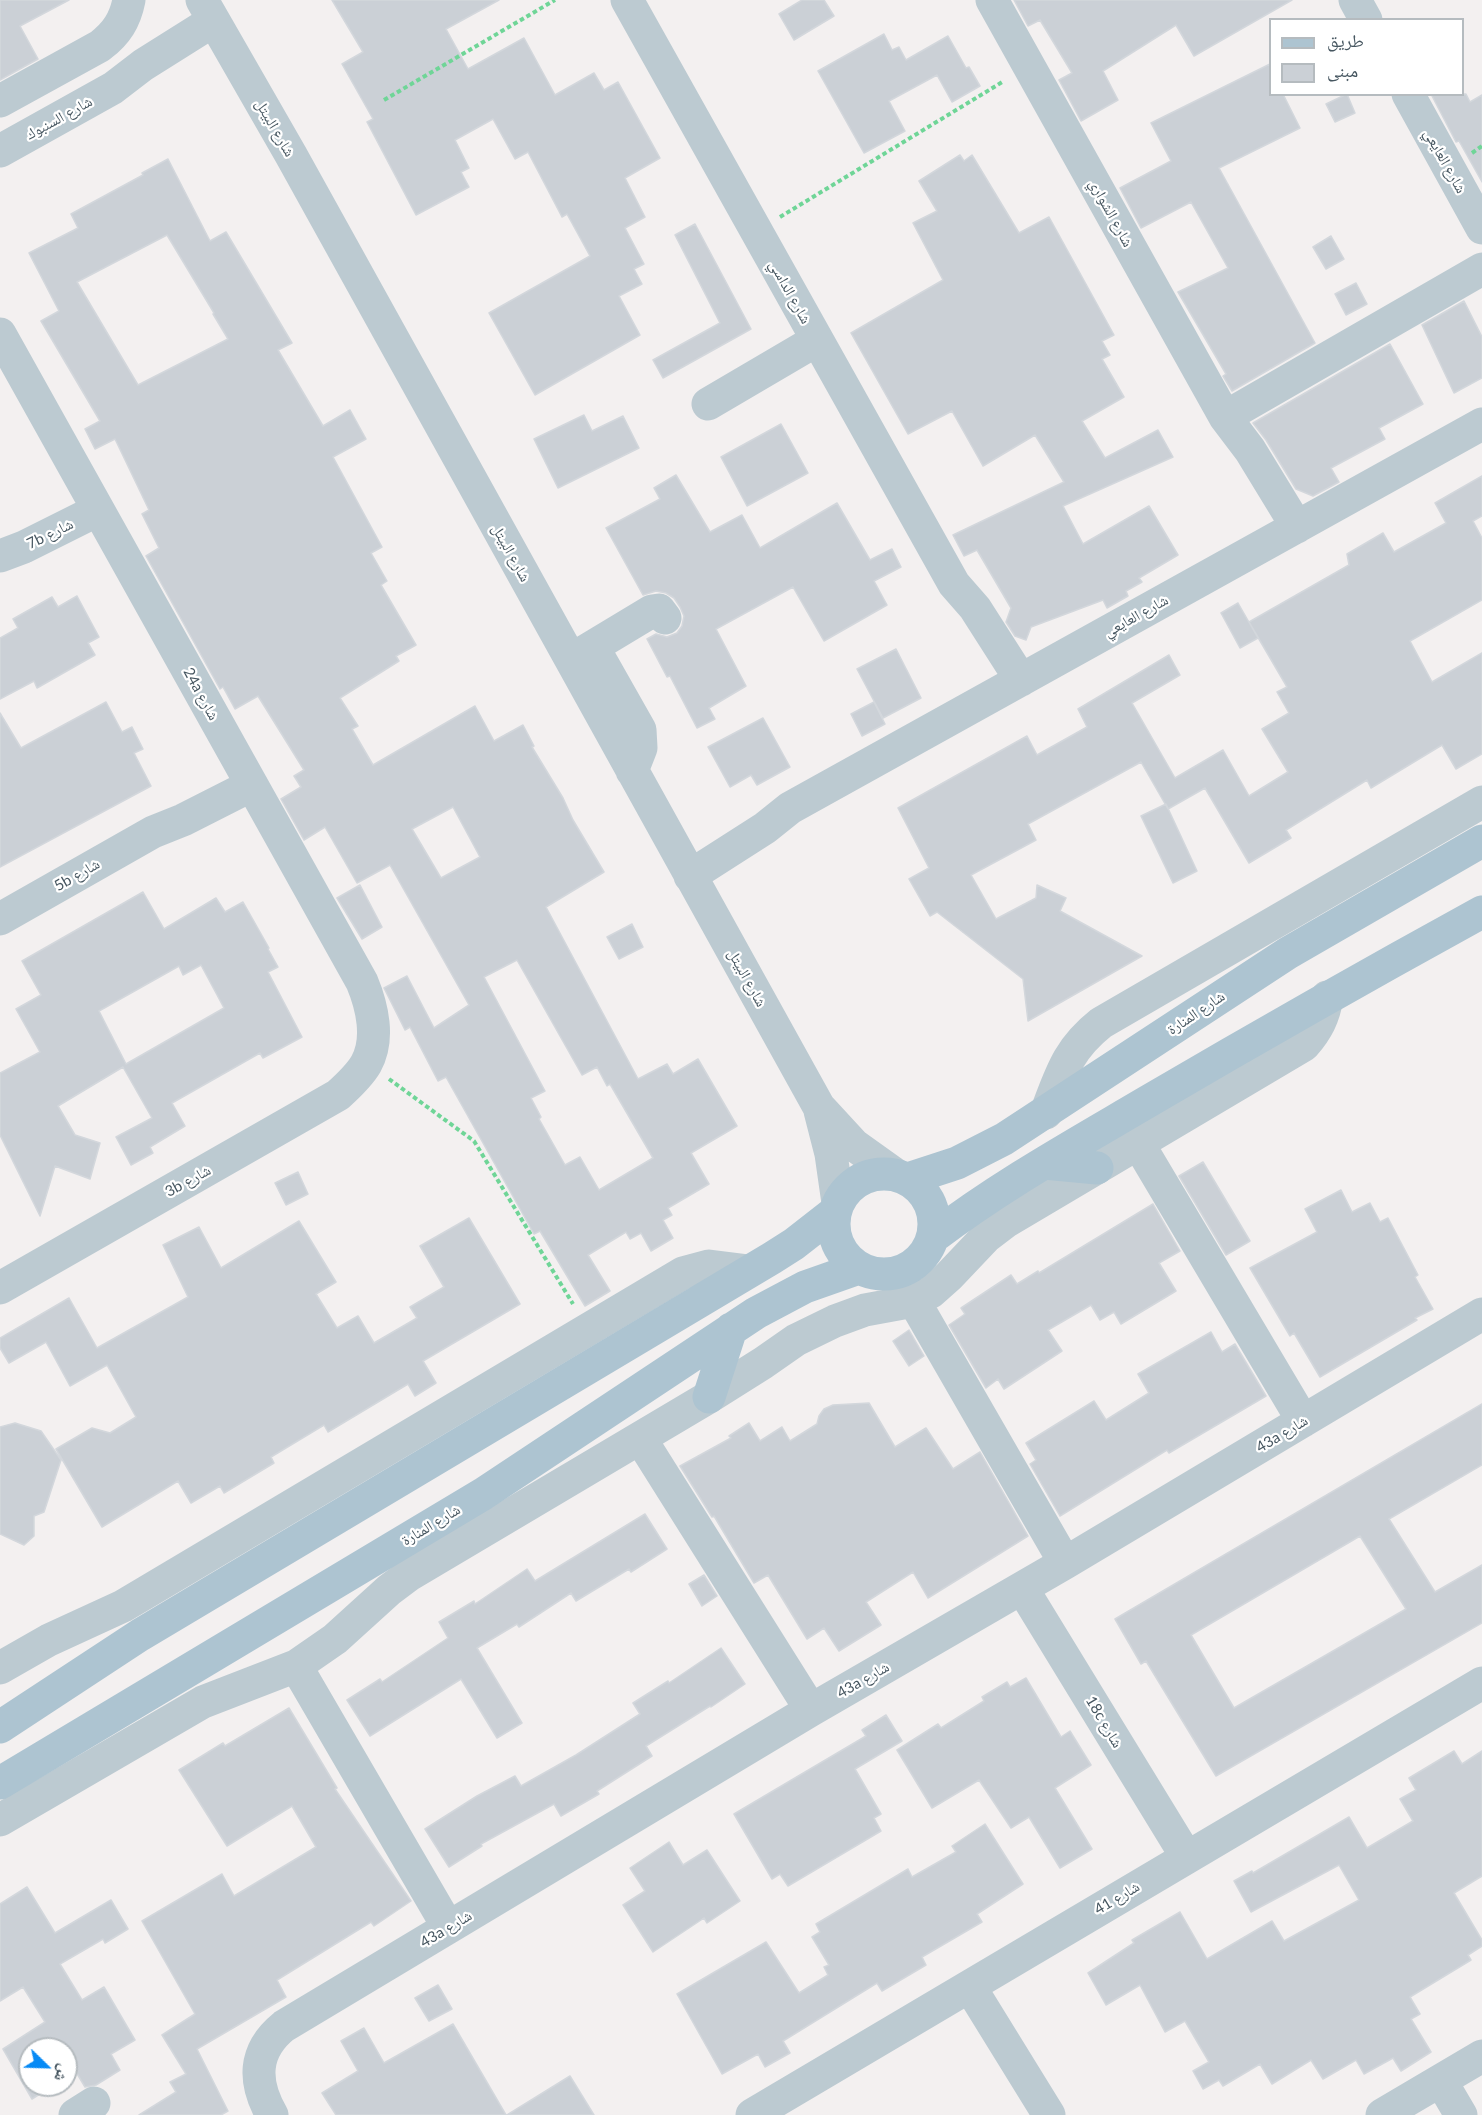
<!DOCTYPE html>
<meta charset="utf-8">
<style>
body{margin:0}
#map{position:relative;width:1482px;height:2115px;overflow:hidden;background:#f3f0f0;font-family:Lato,"Noto Naskh Arabic",sans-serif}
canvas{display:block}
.legend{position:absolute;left:1269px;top:18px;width:195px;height:78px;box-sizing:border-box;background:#fff;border:2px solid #b5bbbf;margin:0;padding:8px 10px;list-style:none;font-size:18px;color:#465660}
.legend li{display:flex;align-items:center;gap:12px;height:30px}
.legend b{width:30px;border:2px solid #b5bbbf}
.north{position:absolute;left:18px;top:2037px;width:60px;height:60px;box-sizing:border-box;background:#fff;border:2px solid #b5bbbf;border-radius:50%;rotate:113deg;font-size:16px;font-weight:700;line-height:24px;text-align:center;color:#465660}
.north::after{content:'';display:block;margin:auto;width:21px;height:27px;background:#078af5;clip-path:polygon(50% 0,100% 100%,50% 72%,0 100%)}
</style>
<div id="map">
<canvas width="1482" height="2115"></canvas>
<ul class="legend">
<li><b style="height:8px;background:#adc4d1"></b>طريق</li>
<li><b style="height:16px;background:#cbd0d6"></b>مبنى</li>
</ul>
<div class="north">ش</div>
</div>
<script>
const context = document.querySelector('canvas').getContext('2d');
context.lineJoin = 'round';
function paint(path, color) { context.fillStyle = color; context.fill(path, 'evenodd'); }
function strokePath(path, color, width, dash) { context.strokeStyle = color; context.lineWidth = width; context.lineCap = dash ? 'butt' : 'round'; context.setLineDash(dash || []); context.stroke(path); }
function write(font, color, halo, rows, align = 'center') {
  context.font = font + ' Lato,"Noto Naskh Arabic",sans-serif'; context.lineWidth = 4.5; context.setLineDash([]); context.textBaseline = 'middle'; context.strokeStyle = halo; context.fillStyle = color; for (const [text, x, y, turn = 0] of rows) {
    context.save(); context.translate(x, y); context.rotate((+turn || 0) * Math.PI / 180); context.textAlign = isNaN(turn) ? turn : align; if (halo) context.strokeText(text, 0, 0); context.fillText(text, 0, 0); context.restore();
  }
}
const building = new Path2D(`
 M0 0H69L20 26 38 59 0 80Z
 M332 0H499L446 29 468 69 524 38 555 95 594 73 604 90 618 82 660 158 625 178 645 217 625 228 644 264 634 269 642 284 619 296 640 335 535 395 489 313 590 256 567 214 562 217 528 152 515 159 493 119 455 140 469 168 461 172 469 187 416 215 367 122 373 119 342 64 363 52Z
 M802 0H824L834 16 794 40 779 14Z
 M1014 0H1292L1194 56 1176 25 1103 71 1118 100 1081 121 1059 80 1072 73 1040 20 1028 26Z
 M884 34 892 50 899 47 906 60 948 36 966 68 969 67 980 86 952 102 937 75 889 101 905 131 864 153 818 71Z
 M1270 64V94H1283L1300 128 1219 168 1315 343 1232 391 1223 376 1226 374 1178 292 1228 268 1191 202 1141 228 1120 188 1171 161 1151 123Z
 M1347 94 1355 113 1335 122 1326 104Z
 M1431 94H1466L1470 102 1482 95V182L1459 141 1456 142Z
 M960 155 964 161 972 155 1019 233 1049 217 1114 335 1102 341 1110 355 1102 359 1124 397 1082 421 1105 458 1158 430 1173 457 1063 506 1083 544 1149 506 1178 555 1139 578 1142 582 1126 591 1128 596 1107 608 1103 600 1031 627 1026 640 1015 636 1006 622 1011 608 977 550 964 556 953 535 1064 482 1035 435 983 466 952 411 908 434 851 333 943 280 913 223 937 211 919 181Z
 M168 159 210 241 226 232 292 343 278 350 323 426 350 410 366 439 333 457 382 547 371 553 387 581 381 585 416 645 396 656 399 661 340 698 358 726 352 729 373 765 475 706 494 741 523 725 534 746 532 747 563 798 573 820 604 872 546 907 638 1079 667 1064 673 1074 698 1059 737 1126 691 1153 709 1184 668 1208 672 1215 663 1220 673 1238 651 1251 641 1233 630 1239 626 1232 588 1255 610 1291 585 1306 540 1231 534 1234 446 1077 438 1081 410 1027 405 1030 384 988 407 976 434 1028 469 1005 390 865 357 883 325 827 304 840 281 799 301 787 294 776 304 770 258 696 235 709 223 687 220 689 146 556 159 548 142 514 149 510 115 439 95 449 85 429 100 421 41 321 59 311 29 253 78 228 71 214 143 175 142 173ZM167 235 214 313 213 314 228 339 138 385 77 282ZM453 807 480 857 441 878 412 829ZM517 960 582 1075 597 1067 607 1086 610 1084 653 1158 599 1190 580 1157 565 1165 539 1119 541 1117 531 1098 545 1091 484 977Z
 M695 224 751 329 663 378 653 360 720 323 675 235Z
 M1331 236 1344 259 1326 269 1313 247Z
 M1356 283 1367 304 1346 315 1335 294Z
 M1464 301 1482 337V378L1454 393 1422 325Z
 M1390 344 1423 404 1379 428 1385 439 1331 468 1339 482 1313 496 1296 489 1266 440 1253 423Z
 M584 415 592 431 623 416 639 448 558 488 534 439Z
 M781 424 808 473 747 506 721 457Z
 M676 475 710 532 742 515 760 548 837 503 870 560 892 549 901 567 874 581 887 605 824 641 793 587 716 629 746 686 709 708 715 719 697 728 670 676 667 677 647 639 656 634 667 637 677 633 682 626 684 616 680 607 674 598 666 593 656 591 643 595 606 528 660 499 654 488Z
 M1482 476V516L1473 521 1482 538V600L1410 641 1432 682 1482 653V754L1456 769 1442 745 1371 788 1367 780 1286 830 1291 838 1249 863 1205 788 1168 809 1141 762 1028 824 1036 840 971 875 996 919 1036 898 1037 885 1066 898 1060 911 1142 956 1028 1021 1023 979 937 912 930 916 909 879 929 868 898 808 1027 736 1037 755 1087 727 1078 709 1169 655 1180 675 1132 703 1175 778 1223 750 1249 796 1288 772 1262 729 1289 713 1277 692 1287 687 1249 622 1349 565 1347 554 1383 533 1394 552 1446 523 1435 503Z
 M77 596 99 637 88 643 95 655 37 688 34 681 0 699V638L18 628 13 619 52 597 58 607Z
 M1238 603 1258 638 1240 648 1221 613Z
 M896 649 921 698 883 718 857 669Z
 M106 702 122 732 132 727 143 749 134 753 151 786 0 867V713L21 748Z
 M874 702 885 724 862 736 851 714Z
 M763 718 790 767 757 785 751 775 730 787 708 747Z
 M1166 804 1197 871 1173 883 1141 816Z
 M360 885 382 927 362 939 337 898Z
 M143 892 164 929 216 898 225 912 243 902 269 948 268 949 278 967 268 972 302 1037 263 1058 260 1053 172 1103 185 1126 150 1147 153 1153 131 1165 116 1137 152 1118 123 1067 58 1106 75 1135 100 1143 90 1179 55 1166 40 1216 0 1135V1073L40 1052 16 1009 41 995 22 961ZM201 965 224 1008 126 1064 99 1011 179 966 183 975Z
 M632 924 643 947 619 959 607 937Z
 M1203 1162 1250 1241 1226 1255 1179 1176Z
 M298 1172 308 1194 286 1205 275 1183Z
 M1341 1190 1352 1212 1370 1203 1380 1222 1388 1218 1418 1275 1415 1277 1433 1309 1415 1318 1417 1320 1320 1377 1294 1333 1290 1336 1250 1268 1317 1232 1305 1209Z
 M1153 1204 1180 1251 1159 1263 1176 1291 1121 1324 1114 1312 1100 1320 1091 1305 1048 1330 1062 1351 1004 1389 998 1379 986 1388 949 1325 965 1314 961 1308 1011 1275 1017 1284 1038 1271 1039 1273Z
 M469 1218 520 1304 423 1361 436 1383 415 1396 408 1384 328 1432 324 1425 271 1457 274 1463 224 1493 220 1486 191 1503 178 1481 102 1527 56 1449 92 1428 110 1433 136 1417 107 1365 70 1386 46 1342 9 1363 0 1348V1338L69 1298 97 1348 188 1297 163 1245 199 1227 221 1268 299 1221 336 1282 316 1294 337 1328 358 1316 374 1343 417 1318 410 1307 444 1287 420 1246Z
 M909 1330 924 1356 909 1366 893 1341Z
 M1211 1332 1222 1352 1235 1344 1266 1396 1169 1453 1167 1450 1060 1516 1030 1464 1036 1460 1026 1443 1094 1401 1106 1420 1149 1393 1138 1374Z
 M869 1403 895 1447 926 1428 953 1469 980 1452 1028 1536 928 1598 913 1572 866 1602 881 1625 839 1651 824 1628 807 1639 768 1575 754 1583 714 1516 712 1517 680 1466 731 1438 729 1436 749 1423 760 1441 782 1427 790 1441 817 1424 819 1416 824 1409 833 1405Z
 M1482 1404V1465L1389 1519 1435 1592 1482 1565V1623L1216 1776 1146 1661 1141 1664 1115 1619ZM1360 1536 1406 1609 1234 1708 1191 1635Z
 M15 1423 41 1431 61 1460 44 1512 34 1516V1536L24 1545 0 1534V1427Z
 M645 1514 667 1549 631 1572 629 1569 576 1601 571 1593 519 1627 517 1624 477 1648 522 1723 497 1738 461 1679 370 1736 347 1700 380 1679 382 1682 448 1638 439 1622 474 1601 475 1604 527 1569 535 1581Z
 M704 1575 717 1596 702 1606 689 1584Z
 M721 1648 745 1684 711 1707 710 1706 646 1746 652 1756 597 1791 599 1794 561 1816 554 1804 481 1844 482 1846 449 1867 425 1829 477 1796 515 1776 521 1786 576 1755 640 1714 633 1703 668 1681 669 1683Z
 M1026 1678 1061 1737 1070 1731 1091 1765 1055 1788 1092 1849 1060 1868 1029 1817 1011 1828 979 1780 932 1808 897 1750 938 1724 941 1728 984 1701 982 1697 1007 1682 1010 1687Z
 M289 1708 337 1788 335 1789 411 1901 374 1926 371 1922 277 1980 286 1997 197 2049 228 2111 221 2115H139L176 2092 170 2082 186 2074 162 2035 195 2014 142 1921 222 1874 234 1896 316 1847 292 1806 227 1846 179 1770 223 1743 225 1746Z
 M886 1715 902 1741 855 1769 881 1814 874 1818 881 1831 788 1886 780 1874 772 1879 734 1814 866 1736 862 1730Z
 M1454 1751 1462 1764 1482 1751V1876L1454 1893 1482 1940V1946L1468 1955 1471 1960 1410 1997 1420 2014 1411 2019 1431 2052 1401 2071 1393 2058 1364 2074 1356 2060 1323 2079 1311 2060 1272 2084 1260 2064 1223 2086 1219 2080 1203 2089 1193 2071 1209 2062 1185 2021 1165 2032 1140 1985 1106 2005 1088 1973 1134 1943 1132 1940 1180 1912 1207 1959 1272 1921 1284 1941 1359 1900 1339 1865 1251 1912 1234 1881 1252 1871 1253 1873 1349 1817 1367 1848 1413 1821 1400 1799 1416 1790 1409 1778Z
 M985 1824 1023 1884 977 1914 982 1922 922 1957 926 1965 882 1991 877 1983 783 2041 790 2053 765 2067 758 2054 722 2074 677 1994 766 1942 799 1993 828 1975 824 1967 829 1965 812 1937 820 1932 816 1924 908 1869 912 1877 956 1852 952 1846Z
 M669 1842 683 1865 707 1850 740 1901 707 1923 704 1918 653 1952 623 1905 645 1891 630 1868Z
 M27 1887 55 1933 111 1900 128 1929 105 1943 103 1939 60 1964 82 2000 104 1987 135 2040 111 2054 120 2070 96 2085 85 2087 76 2072 66 2078V2049H30V2085H54L32 2099 3 2049 45 2022 23 1987 0 2001V1904Z
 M438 1985 452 2009 429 2021 415 1998Z
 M453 2024 506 2115H336L322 2093 358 2071 341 2041 364 2028 384 2063Z
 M570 2076 594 2115H507Z`);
paint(building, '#cbd0d6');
strokePath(building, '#d3d7dc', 1.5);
strokePath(new Path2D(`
 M384 100 555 0
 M1472 153 1482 146
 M780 217 1004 81
 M389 1079 474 1141 573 1304`), '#6fd597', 4, [4.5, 3]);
strokePath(new Path2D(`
 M202 0 291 155 819 1107 854 1145 896 1175
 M627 0 954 584 975 608 1021 680
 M992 0 1225 417 1250 450 1297 527
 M1355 0 1366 20
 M1408 94 1482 228
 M0 101 100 46C117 33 125 20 129 0
 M0 151 113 88 143 65 213 21
 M0 334 362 982C372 1006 380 1039 366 1064 359 1076 348 1086 338 1095L0 1288
 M708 404 817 340
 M1225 417 1482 269
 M0 556 24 547 98 510
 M593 647 640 730 641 748 632 771
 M574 658 652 611 659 610 665 618
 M690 876 765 828 790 808 1482 424
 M0 919 153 832 183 820 252 785
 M820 1111 831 1154 838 1203
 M1046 1113C1061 1074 1067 1050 1101 1023L1482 802
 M1138 1143 1303 1421
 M914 1301 1065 1563
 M640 1438 811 1710
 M1022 1588 1186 1856
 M296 1666 448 1927
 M0 1668 49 1640 123 1606 683 1273 709 1266 749 1271
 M0 1820 203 1702 296 1666 335 1639 389 1590 409 1575 709 1397 763 1363 796 1340 835 1321 865 1310 914 1301 931 1292 949 1276 986 1237 1007 1221 1304 1045C1317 1030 1324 1017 1327 997
 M970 1987 1049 2115
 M1441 2081 1461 2115
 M75 2115 94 2103
 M272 2115C253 2082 253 2051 284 2026L811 1710 1065 1563 1482 1314
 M752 2115C996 1972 1238 1826 1482 1683
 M1382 2115 1482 2056`), '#bccad1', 33);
strokePath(new Path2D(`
 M1044 1163 1097 1168
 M834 1224a50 50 0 1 1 100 0a50 50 0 1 1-100 0Z
 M908 1179 957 1163 1004 1139 1288 953 1482 841
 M932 1238C1000 1186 1074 1145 1147 1102 1258 1037 1369 974 1482 912
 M709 1397 731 1329
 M0 1727 140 1635 772 1258 794 1244 835 1212
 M0 1783 483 1494 756 1313 805 1287 859 1268`), '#adc4d1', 33);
write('15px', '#465660', '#fff', [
 ["شارع السنبوك",59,118,-29],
 ["شارع البيتل",275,128,60],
 ["شارع العايعي",1445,161,61],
 ["شارع الشواري",1111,213,61],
 ["شارع الداسي",790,292,61],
 ["7b شارع",50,534,-26],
 ["شارع البيتل",511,553,61],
 ["شارع العايعي",1136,616,-29],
 ["24a شارع",201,694,61],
 ["5b شارع",77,875,-30],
 ["شارع البيتل",747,978,61],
 ["شارع المنارة",1196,1013,-34],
 ["3b شارع",188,1181,-29],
 ["43a شارع",1282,1434,-31],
 ["شارع المنارة",431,1525,-31],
 ["43a شارع",863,1680,-30],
 ["18c شارع",1104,1722,59],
 ["شارع 41",1117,1898,-31],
 ["43a شارع",446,1929,-31]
]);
</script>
